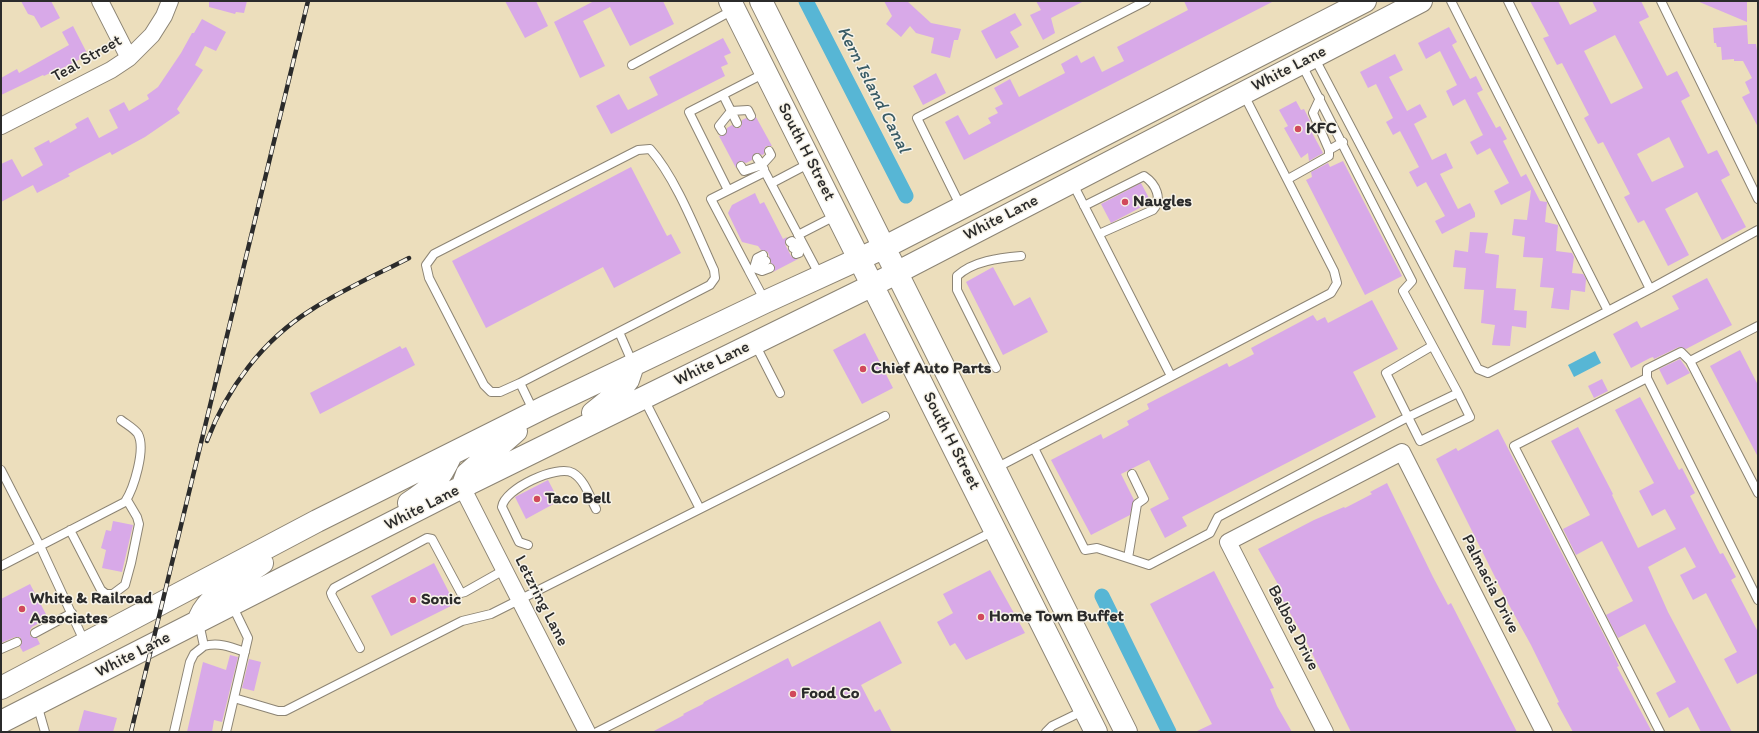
<!DOCTYPE html>
<style>
body{margin:0}
#map{position:relative;width:1759px;height:733px;overflow:hidden;background:#ecdebc;font-family:Itim,sans-serif}
canvas{display:block}
.frame{position:absolute;inset:0;border:2px solid #2b2b2b;pointer-events:none}
</style>
<div id="map">
<canvas width="1759" height="733"></canvas>
<div class="frame"></div>
</div>
<script>
const context = document.querySelector('canvas').getContext('2d');
context.lineJoin = 'round';
function paint(path, color) { context.fillStyle = color; context.fill(path, 'evenodd'); }
function strokePath(path, color, width, dash) { context.strokeStyle = color; context.lineWidth = width; context.lineCap = dash ? 'butt' : 'round'; context.setLineDash(dash || []); context.stroke(path); }
function write(font, color, halo, rows, align = 'center') {
  context.font = font + ' Itim,sans-serif'; context.lineWidth = 3; context.setLineDash([]); context.textBaseline = 'middle'; context.strokeStyle = halo; context.fillStyle = color; for (const [text, x, y, turn = 0] of rows) {
    context.save(); context.translate(x, y); context.rotate((+turn || 0) * Math.PI / 180); context.textAlign = isNaN(turn) ? turn : align; if (halo) context.strokeText(text, 0, 0); context.fillText(text, 0, 0); context.restore();
  }
}
paint(new Path2D(`
 M1595 351 1601 363 1574 377 1568 365Z`), '#57b6d5');
strokePath(new Path2D(`
 M806 1 906 196
 M1102 596 1169 732`), '#57b6d5', 15);
paint(new Path2D(`
 M21 1H51L60 18 41 28 34 16 28 14Z
 M209 1H247L244 13 236 12 235 14 209 7Z
 M505 1H536L548 26 525 38Z
 M594 1H663L674 24 630 46 610 7 583 21 605 66 580 78 554 22Z
 M884 1H907L931 23 961 29 958 40H954L950 58 931 53 934 38 916 33 910 26 901 37 886 24 892 16Z
 M1036 1H1084L1051 18 1055 33 1043 40 1030 15 1041 10Z
 M1184 1H1274L964 160 945 122 958 115 969 135 991 123 988 118 998 113 995 108 1003 104 994 88 1010 79 1019 97 1065 73 1061 64 1077 55 1081 63 1094 56 1102 72 1124 61 1117 47 1188 10Z
 M1530 1H1558L1570 25 1597 11 1592 1H1641L1649 17 1639 22 1667 76 1677 71 1690 96 1681 101 1708 154 1717 150 1730 175 1721 180 1746 227 1722 240 1697 192 1665 209 1689 255 1668 266 1644 220 1638 223 1624 197 1630 194 1603 142 1598 144 1584 118 1589 115 1562 63 1557 65 1543 38 1549 36ZM1615 35 1643 88 1611 104 1584 51ZM1669 137 1684 167 1652 182 1637 154Z
 M1697 1H1747V22Z
 M1015 13 1022 25 1010 32 1019 47 996 59 981 31Z
 M202 19 226 32 216 51 205 46 195 65 203 70 177 109 180 113 145 137 112 155 110 152 68 174 70 176 37 193 33 185 1 202V164L12 159 22 177 43 165 34 148 49 140 50 143 77 128 75 124 88 117 99 138 118 128 109 110 124 102 129 111 149 99 147 95 158 87 181 53 192 33H194Z
 M1747 25 1748 44H1756L1758 57V127L1742 97 1750 93 1745 82 1752 78 1743 61H1734V59L1722 60 1721 47H1717L1716 43H1714L1713 28Z
 M73 26 88 55 57 71 56 70 44 76 43 75 1 95V78L17 69 19 73 69 45 62 32Z
 M1449 27 1457 42 1452 45 1470 79 1476 76 1483 90 1477 93 1496 128 1500 126 1507 139 1503 141 1521 177 1526 174 1540 201 1547 202 1545 222 1558 225 1556 251 1572 253 1574 257 1572 273 1583 274 1586 279 1585 292 1571 290 1569 310 1551 308 1554 288 1540 287 1543 258 1523 257 1525 237 1512 235 1514 219 1527 220 1531 190 1501 205 1494 191 1509 183 1490 148 1477 155 1470 142 1483 135 1465 99 1453 106 1446 91 1457 85 1440 51 1426 59 1418 43Z
 M723 38 731 53 724 56 728 64 721 67 725 76 611 134 596 106 619 94 628 110 658 95 649 77Z
 M1395 54 1403 70 1389 77 1407 111 1420 104 1427 117 1414 124 1432 160 1446 153 1453 168 1440 174 1458 209 1470 203 1475 213V217L1442 234 1435 221 1445 216 1426 182 1417 187 1409 172 1419 167 1400 131 1393 135 1386 122 1393 118 1376 84 1368 88 1360 72Z
 M936 73 946 93 923 105 913 86Z
 M1296 101 1301 110 1304 109 1313 127 1310 129 1323 153 1309 161 1308 153 1301 158 1284 128 1288 126 1279 110Z
 M756 117 772 146H766L764 150V154L762 155 757 153 754 154 752 160 746 163 741 161 738 162 736 168 719 136 725 135 727 128 732 125 736 128H740L742 124V120L746 118 751 121Z
 M1343 161 1402 276 1365 295 1306 180 1312 177 1311 172 1328 163 1330 167Z
 M631 167 667 236 671 234 681 253 614 288 603 267 486 328 452 261Z
 M1141 183 1151 202 1111 223 1101 204Z
 M755 193 760 204 764 202 783 239 787 237 785 244 791 256 795 259H798L773 272 775 266 771 263 768 252 761 250 758 246 742 242 728 213 732 205Z
 M1470 232 1488 233 1485 253 1499 255 1496 288 1516 289 1514 310 1527 311 1526 328 1512 326 1510 346 1492 345 1495 325 1481 323 1484 290 1464 289 1466 268 1453 267 1455 250 1468 252Z
 M993 267 1014 306 1030 297 1048 332 1003 355 966 282Z
 M1707 278 1732 325 1686 349 1679 347 1654 359 1653 357 1650 358 1631 368 1613 334 1637 321 1641 328 1679 309 1672 296Z
 M1372 300 1398 349 1353 372 1376 417 1182 517 1187 526 1165 538 1150 509 1169 499 1149 460 1121 474 1134 500 1130 515 1091 535 1051 460 1101 434 1103 439 1129 425 1127 421 1149 409 1147 404 1227 363 1229 367 1254 354 1251 348 1313 315 1317 321 1325 317 1328 323Z
 M865 333 893 388 862 404 833 350Z
 M400 346 402 349 406 347 415 365 320 414 310 393Z
 M1740 350 1758 385V457L1710 366Z
 M1680 359 1690 373 1667 385 1659 369Z
 M1602 379 1608 391 1594 398 1588 386Z
 M1640 397 1679 470 1682 468 1695 493 1690 496 1720 554 1723 553 1736 577 1731 580 1758 632V673L1737 684 1724 659 1737 652 1706 593 1693 600 1680 575 1696 567 1685 547 1648 567 1668 612 1732 732H1701L1688 707 1669 718 1656 693 1676 682 1645 624 1618 638 1606 615 1633 601 1602 541 1576 555 1563 529 1590 515 1551 441 1578 427 1613 494 1612 495 1638 548 1676 529 1665 509 1652 516 1639 491 1654 483 1615 410Z
 M1498 429 1608 643 1619 666 1617 667 1652 732H1573L1557 703 1559 702 1531 645 1509 605 1436 459 1456 448 1458 451Z
 M548 480 559 501 526 519 515 497Z
 M1387 483 1433 577 1448 605 1451 603 1517 732H1351L1340 710 1306 641 1277 590 1280 588 1258 549 1314 520 1344 507 1345 508 1372 494 1370 492Z
 M113 521 133 525 122 572 102 568 106 550 101 548 106 530 111 531Z
 M434 563 455 604 391 636 371 596Z
 M990 570 1025 633 966 660 955 643 950 646 937 622 953 613 943 594Z
 M1214 571 1274 688 1270 689 1277 706 1292 732H1195L1212 724 1150 604Z
 M30 584 48 618 32 627 30 630V636L37 638 40 644 23 652 20 647 22 642 20 637H15L1 643V599Z
 M880 621 902 663 861 685 875 712 880 709 892 732H652L684 715 683 714 703 704 704 702 788 658 792 667Z
 M230 655 238 657 222 722 214 720 212 732H187L203 662 226 670Z
 M249 659 261 662 254 691 242 688Z
 M84 710 117 718 113 732H78Z`), '#d8a9e8');
const lane = new Path2D(`
 M1508 1 1650 289 1758 230
 M1661 1 1758 199
 M1314 57 1478 369 1488 373 1608 311 1451 1
 M632 65 733 10
 M737 123 731 111 748 110 751 116
 M722 131 719 126 731 111 723 95
 M1329 150 1343 142
 M757 158 764 169
 M741 166 744 171 762 165 771 155 769 151
 M1288 179 1329 156V150L1313 113 1320 98
 M1072 182 1171 376
 M772 183 810 163
 M728 190 689 112 765 73
 M1084 206 1144 176C1156 184 1163 199 1153 210L1099 234
 M961 207 917 118 1146 1
 M798 235 837 215
 M790 242 792 241 797 245 802 242 820 276
 M793 248 797 245 799 253 796 254
 M763 255 757 258 754 268 762 271 770 268
 M749 271 711 199 765 172 802 242
 M765 301 749 271 766 261
 M1608 311 1650 289
 M1758 326 1690 361 1758 493
 M619 332 633 364
 M755 344 780 393
 M1432 346 1386 373 1420 441 1470 417 1458 393
 M996 368 957 290V276C973 261 999 258 1021 256
 M1647 378V369L1681 352 1690 361
 M520 383 500 392H491L484 385 429 278 426 265 434 254 638 150 650 149C676 178 697 233 714 270L715 278 710 285 520 383 534 412
 M644 399 700 509
 M1034 448 1085 550 1097 548 1149 565 1210 533 1218 517 1408 417 1458 393 1403 291 1412 281 1301 63
 M996 468 1331 293 1337 283 1334 271 1243 93
 M1 470 41 548 85 643
 M70 530 101 590 106 594H113L125 585 131 563 139 524 137 517 127 500
 M528 545 519 542 502 507C504 489 557 464 573 473 585 480 590 498 596 509
 M1128 558 1137 504 1144 499 1132 474
 M1 566 125 502C134 488 146 449 138 434 135 429 126 424 121 420
 M35 633 72 613
 M204 646C219 642 231 647 245 652
 M360 648 332 596 331 593 334 588 427 538 432 539 461 593 465 592 504 570
 M1 649 17 642
 M234 698 278 711H285L462 621 491 614 885 416
 M37 704 45 732
 M174 732 190 662 194 654 204 646 199 623
 M226 732 248 638 232 605
 M597 732 994 531
 M1046 732 1052 726 1085 710
 M1660 732 1514 446 1647 378 1758 600`);
const street = new Path2D(`
 M100 1 129 58
 M1 126 111 70 129 58 152 35 164 16 170 1
 M462 487 587 732
 M1325 732 1228 542 1402 452 1544 732`);
const secondary = new Path2D(`
 M730 1 1096 732
 M761 1 1126 732
 M593 413 619 392 628 380 633 365
 M464 482 467 474 516 431
 M409 503C432 488 439 481 451 455
 M200 617C209 595 243 577 262 563
 M1 688 317 521 545 407 765 302 885 247 1365 1
 M1 722 462 487 873 285 1421 1`);
strokePath(lane, '#8c8474', 10);
strokePath(street, '#8c8474', 18);
strokePath(secondary, '#8c8474', 24);
strokePath(lane, '#fff', 8);
strokePath(street, '#fff', 16);
strokePath(secondary, '#fff', 22);
const rail = new Path2D(`
 M207 441C227 388 263 340 311 310 342 290 376 275 409 258
 M131 732 308 1`);
strokePath(rail, '#2b2b2b', 4.5);
strokePath(rail, '#f7f3e8', 3, [9]);
for (const [x, y, r, color] of [
 [1298,129,4,"#d1495b"],
 [1125,202,4,"#d1495b"],
 [863,369,4,"#d1495b"],
 [537,499,4,"#d1495b"],
 [413,600,4,"#d1495b"],
 [22,609,4,"#d1495b"],
 [981,617,4,"#d1495b"],
 [793,694,4,"#d1495b"]
]) { const dot = new Path2D(); dot.arc(x, y, r, 0, 2 * Math.PI); context.fillStyle = color; context.fill(dot); strokePath(dot, '#f7f3e8', 1.5); }
write('17px', '#2b2b2b', '#f7f3e8', [
 ["Teal Street",87,59,-30],
 ["White Lane",1289,69,-27],
 ["South H Street",806,152,63],
 ["White Lane",1001,218,-27],
 ["White Lane",712,364,-26],
 ["South H Street",951,441,63],
 ["White Lane",422,508,-27],
 ["Palmacia Drive",1490,584,63],
 ["Letzring Lane",541,601,63],
 ["Balboa Drive",1293,628,63],
 ["White Lane",133,655,-27]
]);
write('bold 17px', '#2b2b2b', '#f7f3e8', [
 ["KFC",1306,129],
 ["Naugles",1133,202],
 ["Chief Auto Parts",871,369],
 ["Taco Bell",545,499],
 ["White & Railroad",30,599],
 ["Associates",30,619],
 ["Sonic",421,600],
 ["Home Town Buffet",989,617],
 ["Food Co",801,694]
], 'left');
write('italic 18px', '#3a5c66', '#f7f3e8', [
 ["Kern Island Canal",873,90,63]
]);
</script>
